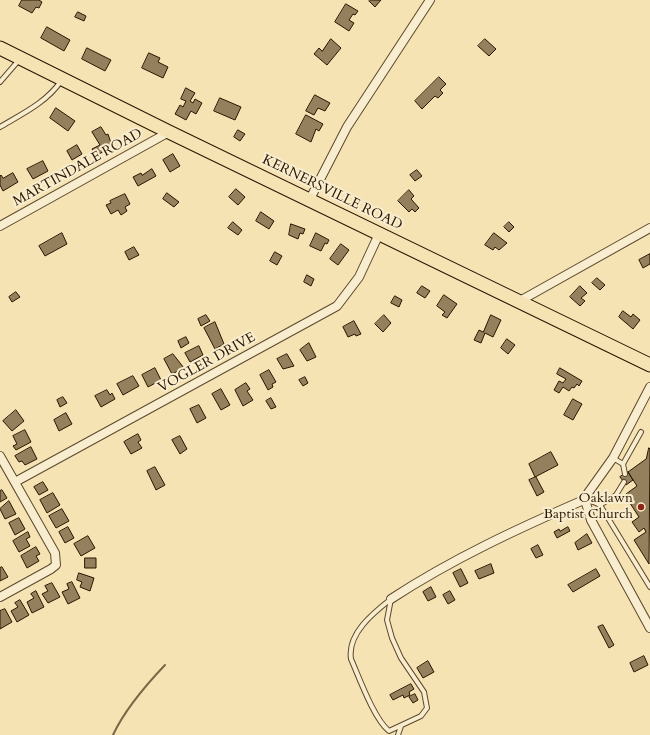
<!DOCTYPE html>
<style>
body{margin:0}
canvas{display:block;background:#f5e3b3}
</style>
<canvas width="650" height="735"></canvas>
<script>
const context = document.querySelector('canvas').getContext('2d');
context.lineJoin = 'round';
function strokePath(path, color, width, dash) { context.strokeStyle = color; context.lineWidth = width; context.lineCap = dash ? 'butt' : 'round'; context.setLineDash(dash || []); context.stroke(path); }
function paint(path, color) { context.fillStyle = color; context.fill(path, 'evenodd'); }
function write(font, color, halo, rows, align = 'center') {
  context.font = font + ' Cardo,serif'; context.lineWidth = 4; context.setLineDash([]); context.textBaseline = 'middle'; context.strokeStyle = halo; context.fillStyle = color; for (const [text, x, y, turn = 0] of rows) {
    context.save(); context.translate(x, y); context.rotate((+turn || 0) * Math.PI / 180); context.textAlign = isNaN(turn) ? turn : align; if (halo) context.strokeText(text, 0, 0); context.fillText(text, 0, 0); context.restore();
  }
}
strokePath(new Path2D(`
 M113 735C125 709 145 686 165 665`), '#7a6747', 2);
const building = new Path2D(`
 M22 0H39L42 2 39 8 36 7 32 13 19 6Z
 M370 0H381L375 7 369 1Z
 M346 4 358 11 355 15 353 14 349 20 354 23 349 31 335 22Z
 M78 12 86 16 84 21 75 17Z
 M47 27 70 40 64 51 41 38Z
 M331 39 341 48 327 65 314 54 319 48 322 51Z
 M485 39 496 49 489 56 478 46Z
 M87 48 111 60 105 71 82 59Z
 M149 53 160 58 158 62 168 67 163 78 142 68Z
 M439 77 446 84 440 90 443 93 438 98 435 96 422 109 415 101Z
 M186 88 195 93 190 101 193 103 195 99 202 103 196 114 191 111 186 120 175 114 180 105 183 107 186 101 181 99Z
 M315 95 330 103 325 111 318 108 314 115 306 111Z
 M220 98 241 107 235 120 214 111Z
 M56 108 75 121 68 131 50 118Z
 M306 115 323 124 319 131 316 129 311 142 296 134Z
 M101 127 106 135 108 134 112 146 96 156 92 149 100 145 92 132Z
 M238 130 245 134 240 141 234 137Z
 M77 145 82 154 72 160 67 151Z
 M173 154 180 166 170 172 163 160Z
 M43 161 48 171 33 179 27 169Z
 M152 169 156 176 138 186 133 177 141 173 142 175Z
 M417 170 422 176 415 181 410 175Z
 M13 173 18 182 3 191 0 185V176L1 175 3 178Z
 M236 189 245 197 238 205 229 197Z
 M409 190 414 196 411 199 419 208 415 212 412 209 409 212 398 201Z
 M167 193 179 202 174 207 163 199Z
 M125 194 130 204 125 207 127 211 121 215 118 210 111 214 106 205 111 203 110 201Z
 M261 212 274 221 269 229 256 221Z
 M233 222 242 230 238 235 228 228Z
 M509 222 514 227 509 232 504 227Z
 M291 224 305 229 303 234 300 233 298 239 289 235Z
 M62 233 67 244 45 256 39 246Z
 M316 233 329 240 327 244 325 243 321 251 310 246Z
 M494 233 507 243 499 250 495 247 493 250 485 245Z
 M341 244 349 250 338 265 330 259Z
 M134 247 139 255 129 260 125 252Z
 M275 252 282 256 277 265 270 261Z
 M650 254V264L643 268 639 260Z
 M307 275 314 279 311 286 304 282Z
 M597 278 605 285 600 290 592 283Z
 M422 286 430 291 425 298 417 293Z
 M580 286 587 293 581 298 585 301 580 306 570 297Z
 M16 292 20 297 12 302 9 297Z
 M444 295 457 304 447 318 442 315 445 312 437 306Z
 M395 296 402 300 399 307 391 303Z
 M623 311 631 317 633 314 640 320 633 329 619 317Z
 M206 315 210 321 201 326 198 319Z
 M384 315 391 323 383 332 375 324Z
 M491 315 501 320 493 337 485 333 481 343 474 340 479 330 483 332Z
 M354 321 361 334 356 336 355 334 348 337 343 327Z
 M215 322 224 344 215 349 204 328Z
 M186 337 189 343 181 348 178 341Z
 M507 339 515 345 508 354 501 348Z
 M309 343 316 357 307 361 300 350Z
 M199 346 203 355 190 362 185 353Z
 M173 354 184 368 172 374 164 359Z
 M287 354 294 366 283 369 277 359Z
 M155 368 161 380 148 387 142 375Z
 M560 368 582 381 579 386 577 384 574 388 572 387 569 391 563 387 559 393 554 390 559 381 563 383 566 379 557 374Z
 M269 370 276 382 272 384 273 387 268 390 260 375Z
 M133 376 139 386 123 395 117 384Z
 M305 377 308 383 303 386 299 380Z
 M246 383 250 389 247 391 253 400 243 406 235 390Z
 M221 389 230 405 221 410 212 394Z
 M107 390 110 395 112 393 115 399 101 407 95 396Z
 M63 397 67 403 60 407 57 400Z
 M271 398 276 407 271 409 266 401Z
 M573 399 582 404 573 420 564 415Z
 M199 405 206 418 197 423 190 409Z
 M16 410 24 421 12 431 3 421Z
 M66 413 72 424 59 431 54 420Z
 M25 430 31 442 16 450 13 446 17 444 13 436Z
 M138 434 141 440 138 442 142 448 131 454 124 442Z
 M180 436 187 449 180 454 172 440Z
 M31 447 37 459 25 465 22 461 19 462 15 456Z
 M649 448 650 449 649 564 634 540 646 532 644 528 639 532 632 522 639 517 626 497 627 496 626 494 637 486 628 472 646 459Z
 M551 452 558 465 535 477 529 464Z
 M155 467 165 485 156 490 147 471Z
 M628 472 633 480 626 485 620 477Z
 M536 477 544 492 537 496 529 480Z
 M43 482 48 490 39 495 34 487Z
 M2 490 7 498 0 502V491Z
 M53 493 60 505 47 513 40 500Z
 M9 501 16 514 5 519 0 509Z
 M62 509 69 521 56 528 49 516Z
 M19 518 25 529 15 535 9 523Z
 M68 527 74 538 65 543 59 532Z
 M568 527 570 531 557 538 554 532 559 529 560 531Z
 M28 532 30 537 26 539 30 546 19 552 13 541Z
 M587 534 592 543 578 550 575 543Z
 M88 536 95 548 81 556 74 544Z
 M538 545 543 555 536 558 531 549Z
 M36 547 40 554 36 556 39 561 27 568 21 556Z
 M85 558H96V568H85Z
 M491 564 494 573 479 579 475 571Z
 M2 567 8 577 0 581V568Z
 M461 569 468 583 460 587 453 573Z
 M596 569 600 576 573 592 568 585Z
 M79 573 94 578 90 591 80 587 82 582 77 580Z
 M72 582 80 598 68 604 62 592 69 589 67 584Z
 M52 583 60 597 48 603 42 594 48 591 45 586Z
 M431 587 436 597 428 601 423 592Z
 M36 591 44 607 32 613 27 602 34 598 31 594Z
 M450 591 455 600 448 604 443 595Z
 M20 600 29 615 17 622 11 611 18 607 15 603Z
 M5 609 12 622 0 629V611Z
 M603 625 614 645 609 648 598 627Z
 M644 656 648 665 634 672 630 663Z
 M428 661 434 672 423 678 417 668Z
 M411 684 414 689 409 692 410 695 404 698 403 695 393 700 390 695Z
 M415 694 418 700 413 703 409 697Z`);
paint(building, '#94805d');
strokePath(building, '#2a1500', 1);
const service = new Path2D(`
 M0 82 19 60
 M0 127C22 114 47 102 61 81
 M613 458 623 464 625 474
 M623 464 641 432
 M587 499 600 505 616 495 624 482
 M600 505 650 587
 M391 599 387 620 392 638 401 658 424 692 427 708 421 716 389 731C374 719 359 677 351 659 347 634 373 613 391 599Z
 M398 735 401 726`);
const minor = new Path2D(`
 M310 199 347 127 430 0
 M0 226 169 132
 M518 302 650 228
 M650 387 613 458 588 493 586 503 591 520 650 628
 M0 456 55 553 56 565 51 569 0 597
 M15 482 337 306 359 277 379 234
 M391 599C452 559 519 528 586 499`);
const primary = new Path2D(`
 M0 48 169 132 650 365`);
strokePath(service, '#5d482d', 6);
strokePath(minor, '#5d482d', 10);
strokePath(primary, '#2a1500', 15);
strokePath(service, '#f8edce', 4);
strokePath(minor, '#f8edce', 8);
strokePath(primary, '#f5e3b3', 13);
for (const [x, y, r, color] of [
 [641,507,4,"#8f2418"]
]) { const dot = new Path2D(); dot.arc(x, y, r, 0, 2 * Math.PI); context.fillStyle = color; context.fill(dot); strokePath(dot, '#f8edce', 1.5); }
write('14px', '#2a1500', '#f8edce', [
 ["MARTINDALE ROAD",78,168,-29],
 ["KERNERSVILLE ROAD",332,193,26],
 ["VOGLER DRIVE",207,363,-29]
]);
write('14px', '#2a1500', '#f8edce', [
 ["Oaklawn",633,499],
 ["Baptist Church",633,515]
], 'right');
</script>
